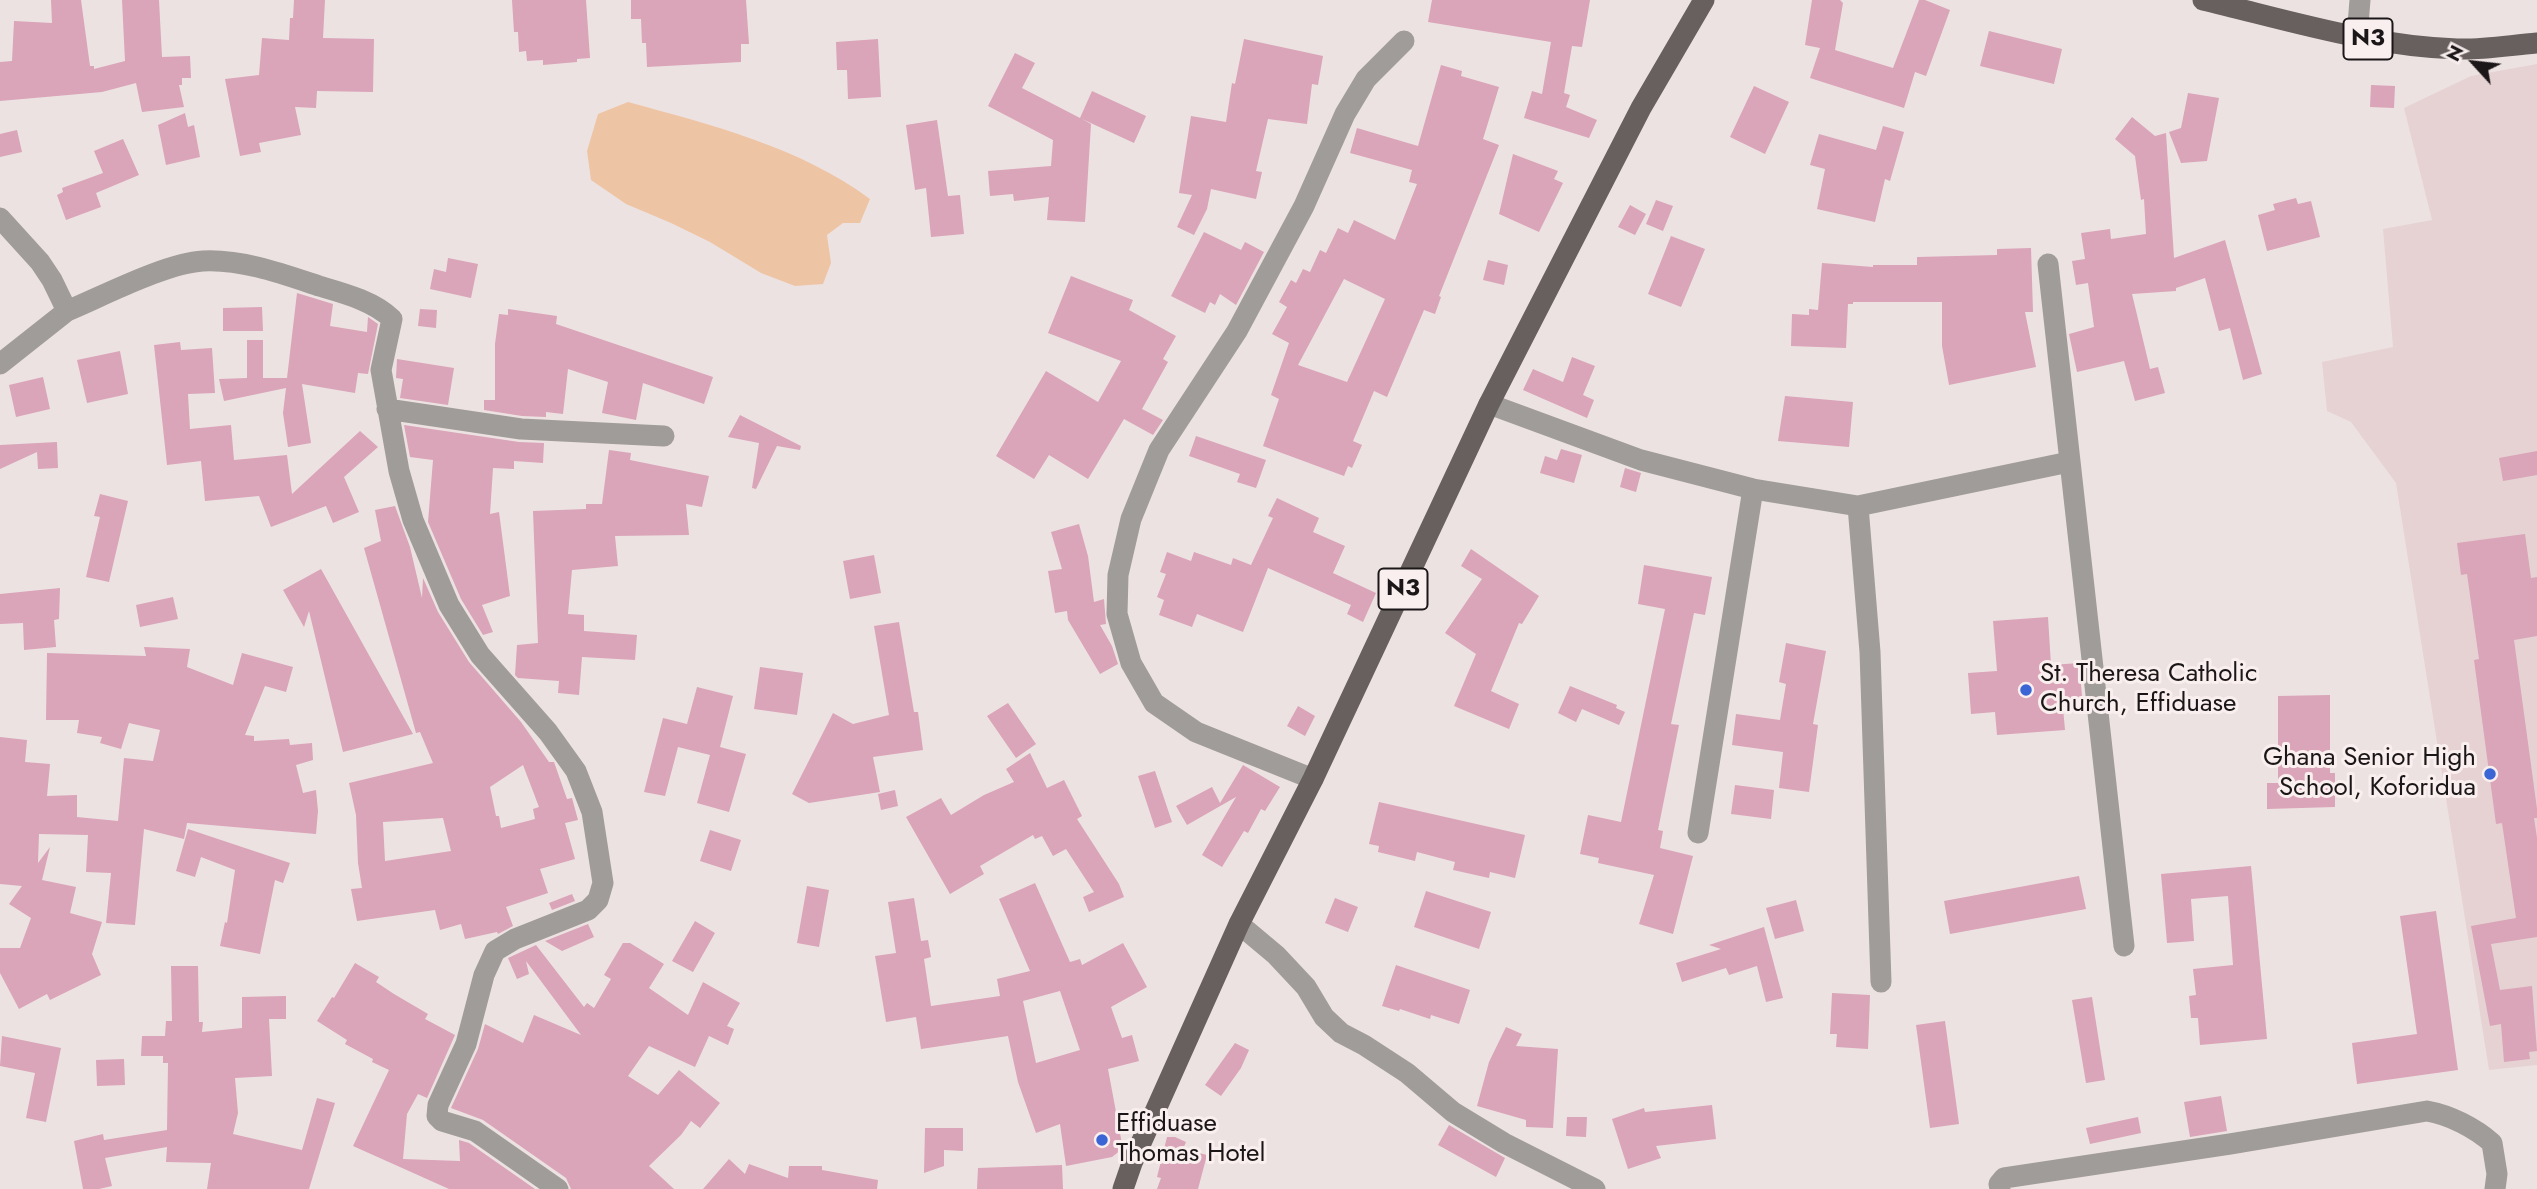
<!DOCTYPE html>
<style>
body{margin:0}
#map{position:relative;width:2537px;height:1189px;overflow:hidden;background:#ede2e2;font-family:Jost,sans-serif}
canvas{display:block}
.north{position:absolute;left:2439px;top:28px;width:70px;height:70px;-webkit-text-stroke:5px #faefef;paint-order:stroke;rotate:297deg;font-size:19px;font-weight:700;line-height:28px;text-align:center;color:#1b1718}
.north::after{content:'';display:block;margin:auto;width:24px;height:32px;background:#1b1718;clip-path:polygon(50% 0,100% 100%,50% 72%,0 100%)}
</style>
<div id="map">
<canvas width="2537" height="1189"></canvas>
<div class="north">N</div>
</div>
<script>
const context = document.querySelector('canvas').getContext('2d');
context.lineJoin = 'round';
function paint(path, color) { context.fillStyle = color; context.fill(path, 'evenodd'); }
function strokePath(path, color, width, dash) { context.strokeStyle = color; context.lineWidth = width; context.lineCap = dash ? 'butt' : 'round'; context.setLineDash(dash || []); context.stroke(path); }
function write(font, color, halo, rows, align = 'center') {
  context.font = font + ' Jost,sans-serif'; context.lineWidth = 6; context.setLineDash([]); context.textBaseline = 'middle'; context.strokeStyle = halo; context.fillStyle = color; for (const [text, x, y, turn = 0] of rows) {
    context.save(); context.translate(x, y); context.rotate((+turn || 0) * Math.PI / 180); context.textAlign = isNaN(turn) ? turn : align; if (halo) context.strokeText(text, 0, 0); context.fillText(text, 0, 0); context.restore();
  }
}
paint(new Path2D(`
 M2537 64V1065L2489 1070 2396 483 2351 422 2327 411 2322 362 2393 347 2383 229 2432 220 2404 108 2471 76Z`), '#e6d2d3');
paint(new Path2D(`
 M628 102C712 125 800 147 870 199L860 223H843L827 235 831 263 823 284 795 286 761 273 710 242 671 223 626 204 591 180 587 151 598 114Z`), '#eec5a4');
paint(new Path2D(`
 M51 0H81L90 66H94V69L125 61 122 0H159L162 57 190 56 191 78H182V85H179L184 107 142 112 136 83 102 92 0 101V62L12 61 14 21 52 23Z
 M294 0H325L323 38 374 39 373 92 317 91 316 108 295 107 301 135 259 143 261 152 240 156 225 79 259 75 262 38 289 40 290 18H293Z
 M512 0H586L590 58 577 59V62L543 65V60L527 61 526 51 519 52 518 32H514Z
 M631 0H746L749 44H741V62L647 67 646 43H642L641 19H631Z
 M1432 0H1590L1582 47 1572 46 1564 93 1570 95 1566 107 1597 120 1589 138 1524 118 1532 91 1542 94 1551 42 1428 22Z
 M1812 0H1840L1843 3 1835 50 1893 68 1919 0H1925L1950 10 1926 76 1915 72 1904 108 1810 78 1820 48 1805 45Z
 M1989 31 2062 49 2054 84 1980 66Z
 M878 39 881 97 848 99 847 70H837L836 42Z
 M1244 39 1323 56 1318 85 1312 84 1307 124 1268 119 1256 171 1262 172 1256 199 1211 189 1207 209 1194 235 1177 227 1192 195 1179 193 1191 116 1226 122 1232 83 1235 84Z
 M1015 53 1035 63 1022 88 1080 118 1092 91 1146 116 1134 143 1082 119 1091 124 1085 222 1047 220 1049 197 1014 201 1013 194 990 196 988 171 1051 166 1053 140 988 106Z
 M1441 65 1462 71 1461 76 1499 87 1483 139 1499 145 1439 296 1441 297 1435 314 1424 310 1387 397 1374 391 1353 441 1362 445 1352 468 1348 466 1344 476 1263 446 1279 399 1271 395 1289 343 1272 334 1287 307 1279 302 1291 280 1296 283 1303 269 1310 272 1320 250 1326 253 1338 228 1348 233 1354 220 1395 240 1417 184 1409 182 1412 170 1350 153 1357 128 1418 146ZM1344 279 1385 299 1347 382 1298 365Z
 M2371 85 2395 86 2394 108 2370 107Z
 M1754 86 1789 102 1765 154 1730 137Z
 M2188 93 2219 98 2207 161 2181 163 2169 132 2181 128Z
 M185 113 188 127 194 125 200 157 166 165 158 125Z
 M2132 117 2155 136 2166 133 2174 258 2225 240 2262 374 2243 380 2230 328 2219 331 2205 278 2176 288V291L2132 294 2150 369 2158 367 2165 393 2135 401 2124 361 2077 372 2069 334 2094 327 2088 283 2076 285 2072 261 2085 259 2081 233 2110 229 2111 239 2146 234 2144 199 2141 200 2135 156 2115 139Z
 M937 120 948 196 960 195 964 234 931 237 926 188 915 190 906 125Z
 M1883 126 1904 132 1890 181 1885 179 1875 222 1817 209 1825 169 1810 165 1819 134 1876 150Z
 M17 130 22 152 0 157V134Z
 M123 139 139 175 96 193 101 207 66 220 57 195 63 192 62 188 103 173 94 151Z
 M1513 154 1558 171 1554 179 1563 183 1539 232 1499 214Z
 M2296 198 2298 204 2311 201 2320 237 2267 251 2258 215 2275 210 2273 204Z
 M1656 200 1673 206 1663 231 1646 224Z
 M1630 205 1646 214 1635 235 1618 227Z
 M1204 232 1241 250 1245 242 1264 252 1236 305 1220 294 1215 305 1210 302 1205 313 1171 296Z
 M1671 236 1705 249 1681 307 1648 294Z
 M2031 248 2033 312H2025L2036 367 1949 385 1942 346V302H1853V304H1848L1846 348 1791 346 1792 314 1809 315V309L1818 310 1822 263 1873 267V265H1917V257L1997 255V249Z
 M448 258 478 264 471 298 430 289 434 269 446 272Z
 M1488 260 1508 265 1504 285 1483 280Z
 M1071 276 1133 300 1129 310 1176 336 1163 359 1168 362 1142 409 1163 420 1153 435 1124 419 1088 479 1049 455 1034 479 996 456 1046 371 1098 402 1121 361 1048 333Z
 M297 293 333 304 330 326 367 332 368 317 378 324 368 374 358 373 355 393 302 384 311 443 288 447 283 413 286 388 224 401 219 379 247 378V340H263V378H287Z
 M262 307 263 331H223V308Z
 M420 309 437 310 436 328 418 326Z
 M508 309 557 316 556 324 713 377 704 404 643 383 636 420 602 413 608 382 568 369 563 414 546 412V417L522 416 484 410V400H495V344L499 314 508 315Z
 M180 342 181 350 212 348 215 393 188 394 190 429 231 425 234 460 287 455 292 494 360 431 378 447 344 477 359 512 333 523 326 506 271 527 259 496 205 501 201 461 167 465 154 345Z
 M120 351 128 394 87 403 77 360Z
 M1572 357 1595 366 1583 395 1594 400 1587 418 1523 390 1533 369 1563 382Z
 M397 359 454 368 448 405 400 398 403 379 396 378Z
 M43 377 50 409 16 417 9 385Z
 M1785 396 1853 402 1849 447 1778 441Z
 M740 415 801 446 800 450 777 446 756 489 752 488 759 443 728 437Z
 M404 425 519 442 544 443 543 463 514 461V469L493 468 490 514 499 512 510 596 482 605 493 632 483 635 461 599 428 522 433 460 410 457Z
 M1196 436 1266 460 1256 488 1237 482 1240 474 1189 456Z
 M57 442 58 468 38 469 37 452 0 469V445Z
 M1561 449 1582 455 1574 483 1540 473 1545 456 1557 460Z
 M609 450 631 453 630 460 709 476 702 507 686 504 689 535 615 536 618 566 572 570 568 614 584 615V631L637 635 635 660 582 657 579 695 558 693 559 681 518 678 515 675 517 645 538 643 533 511 586 509V504H602Z
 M2537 451V475L2503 481 2499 458Z
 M1625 468 1641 473 1636 492 1620 487Z
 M100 494 128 501 109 582 86 577 100 517 94 516Z
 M1277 498 1319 518 1313 532 1345 546 1333 573 1376 593 1363 622 1347 614 1351 605 1268 568 1243 632 1197 614 1192 627 1159 615 1164 600 1157 597 1166 574 1160 572 1167 552 1191 561 1194 552 1231 565 1233 558 1251 565 1273 518 1268 516Z
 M395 506 410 547 422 598 423 578 438 612 469 662 521 722 549 762H554L567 799 572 798 578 820 565 823 575 859 540 869 548 893 506 907 513 926 498 934 497 932 465 939 461 924 440 930 435 910 357 921 351 889 362 888 358 863 356 815 349 783 433 763 420 732 416 733 364 548 381 541 375 510ZM523 765 539 807 533 809 535 819 501 828 499 816H496L490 787ZM443 818 451 851 385 861 383 822Z
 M1079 524 1088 556 1094 602 1104 599 1106 624 1100 625 1112 646 1118 664 1100 674 1068 620 1067 611 1055 613 1048 571 1062 569 1051 532Z
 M2525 534 2531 578 2537 577V636L2514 640 2537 809V818H2534L2537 838V937L2491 944 2500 990 2532 986 2537 1051 2529 1052 2530 1059 2504 1062 2501 1024 2490 1026 2471 926 2516 918 2502 823 2496 824 2474 660 2479 659 2467 574 2461 575 2457 543Z
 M1471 549 1539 596 1522 624 1519 623 1491 691 1519 704 1509 729 1454 706 1476 654 1445 633 1482 579 1461 566Z
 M874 555 881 593 850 599 843 561Z
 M1644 565 1712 577 1705 615 1694 613 1671 724 1679 725 1658 830 1663 831 1660 848 1693 856 1673 934 1639 924 1654 875 1598 863 1599 858 1580 854 1588 815 1621 822 1665 609 1638 604Z
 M321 569 413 734 343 752 309 611 304 627 283 590Z
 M60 588 59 619 54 620 56 647 24 650 23 623 0 624V594Z
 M173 597 178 619 140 627 136 605Z
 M2048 617 2051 665 2079 663 2083 707 2063 708 2065 730 1997 735 1995 712 1971 714 1968 673 1997 671 1993 621Z
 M899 622 914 712H918L923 750 873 757 880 792 809 803 792 794 833 713 853 724 889 715 874 626Z
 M1786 643 1826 651 1813 724 1818 725 1809 792 1779 788 1783 752 1732 745 1736 714 1780 720 1786 684 1779 682Z
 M144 647 190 649 187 667 233 685 242 653 293 667 286 692 265 686 245 735 254 736V741L289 739 290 745 312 743 313 760 296 765 303 793 316 790 318 811 316 834 187 823 184 839 144 829 135 925 106 923 111 873 86 872 88 835 39 834 38 863 50 847 42 880 76 887 70 913 102 922 92 954 101 975 50 1000 47 994 19 1009 0 973V948H20L31 918 9 904 22 886 0 884V737L27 740 25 762 50 764 47 796 77 795V817L118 821 124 758 153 761 160 730 129 723 121 749 100 743 102 737 77 733 79 720H46L47 653 146 656Z
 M760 667 803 673 797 715 754 709Z
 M1570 686 1617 705 1616 708 1625 712 1619 725 1582 709 1576 722 1558 713Z
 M697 687 733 696 720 747 746 754 729 812 697 803 710 755 678 747 665 796 644 792 663 718 687 724Z
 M2330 695V773H2335V807L2267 809V783H2278V696Z
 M1008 703 1036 744 1016 758 987 716Z
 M1298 706 1315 716 1305 736 1287 726Z
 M1030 753 1047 788 1064 780 1082 816 1077 819 1119 884 1124 897 1089 912 1083 897 1094 892 1066 849 1053 856 1042 836 1035 839 1033 835 980 866 984 874 950 894 906 817 941 798 951 815 984 795 1014 782 1006 769Z
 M1243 765 1280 787 1265 811 1261 809 1248 833 1244 831 1222 867 1202 855 1236 797 1187 825 1176 806 1212 787 1220 803Z
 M1155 771 1172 822 1155 828 1138 776Z
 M1735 785 1774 790 1771 819 1731 814Z
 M895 790 898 806 881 810 878 794Z
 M1379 802 1525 835 1515 878 1490 872 1489 878 1453 870 1455 862 1417 852 1415 861 1378 852 1379 846 1369 844Z
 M188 829 290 863 283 883 275 880 260 954 220 946 225 922 227 923 235 870 201 857 195 877 176 871Z
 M710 830 741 840 731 871 700 861Z
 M2251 866 2267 1039 2200 1045 2198 1018H2191L2189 996 2196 995 2193 969 2233 965 2228 896 2191 899 2194 941 2167 943 2161 874Z
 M2079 876 2086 909 1950 934 1944 901Z
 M1035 883 1070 962 1080 959 1082 965 1123 943 1147 987 1111 1007 1122 1038 1132 1035 1139 1061 1108 1069 1122 1144 1121 1150 1112 1157 1066 1166 1060 1124 1036 1133 1018 1082 1008 1036 921 1049 916 1017 886 1022 875 956 896 953 888 902 914 898 921 941 928 940 931 957 924 959 931 1006 1000 996 997 979 1030 971 999 899ZM1060 991 1080 1050 1036 1063 1023 1001Z
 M807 886 829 890 819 947 797 943Z
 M1426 891 1491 912 1479 949 1414 927Z
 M572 894 575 901 552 910 549 903Z
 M1335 898 1358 907 1348 932 1325 923Z
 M1796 900 1804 931 1775 939 1766 908Z
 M2436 911 2458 1070 2357 1084 2352 1043 2417 1034 2400 916Z
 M695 921 715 933 693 972 672 961Z
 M588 924 594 937 562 951 545 941Z
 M1764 927 1783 998 1766 1002 1757 966 1729 975 1726 968 1682 982 1676 963 1721 949 1709 945Z
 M623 943H630L664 964 649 988 688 1015 703 982 740 1003 727 1026 734 1029 728 1045 709 1036 695 1067 649 1046 628 1076 658 1095 679 1070 720 1103 700 1128 691 1121 681 1135 649 1166 674 1189H571L566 1178 483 1120 451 1108 478 1049 485 1024 523 1043 534 1015 581 1035 526 961 529 974 517 979 508 958 536 945 584 1007 587 1003 594 1008 611 979 604 975Z
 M355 963 379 977 376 982 394 994 428 1014 425 1019 455 1035 427 1098 418 1094 407 1114 403 1159 460 1161 459 1140 469 1143 535 1189H449L353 1146 389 1070 372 1062 373 1059 345 1044 347 1040 317 1021 332 997 334 998Z
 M1396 965 1470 990 1459 1024 1431 1015 1430 1019 1400 1009 1399 1011 1382 1006Z
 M171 966H198L199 1022H203L202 1032 242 1028V997L286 996V1019H269L272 1076 235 1078 238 1113 233 1134 302 1150 317 1098 335 1103 309 1189H207L211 1163 166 1162 167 1147 105 1158 112 1186 99 1189H83L74 1141 103 1134 104 1140 167 1130 168 1063H163V1056H141L142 1036H165L166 1021H172Z
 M1832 993 1870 995 1868 1049 1836 1047 1837 1034H1830Z
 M2092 997 2105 1080 2086 1083 2072 1000Z
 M1945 1021 1959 1124 1930 1128 1916 1025Z
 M1506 1027 1522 1034 1516 1046 1558 1049 1553 1128 1526 1127V1120L1477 1106 1489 1062Z
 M2 1036 61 1048 46 1122 26 1118 35 1073 0 1066Z
 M1235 1043 1249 1050 1241 1068 1221 1096 1205 1085Z
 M124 1059 125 1085 97 1086 96 1060Z
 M2221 1096 2227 1131 2190 1137 2184 1102Z
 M1712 1105 1716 1139 1656 1146 1661 1158 1628 1169 1612 1119 1644 1108 1645 1112Z
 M1567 1117H1587L1586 1137 1566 1136Z
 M2138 1117 2141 1133 2090 1144 2086 1128Z
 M1449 1125 1505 1158 1496 1177 1438 1145Z
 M925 1128H963V1151L944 1150V1166L924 1173Z
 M1167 1137H1175L1186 1142 1183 1149 1207 1155 1198 1189H1157L1161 1178 1157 1177Z
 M729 1159 745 1174 749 1164 788 1178 789 1166H822V1170L878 1180 877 1189H703Z
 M1062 1165 1063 1189H977L978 1168Z`), '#daa4b9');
strokePath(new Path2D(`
 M2357 37 2360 0
 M0 218 40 262 52 280 67 311 0 364
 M2048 264 2124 946
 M67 311C103 296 166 263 203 261 242 259 283 274 319 286 343 293 374 301 392 319L381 370 399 471 413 520 449 605 480 655 548 732 576 771 592 812 603 883 598 900 588 910 515 939 495 951 484 975 466 1044 438 1105 437 1116 442 1121 475 1131 558 1189
 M1489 404 1641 460 1753 489 1858 506 2069 462
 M387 409 521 429 664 436
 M1858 506 1870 652 1881 982
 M1313 779 1196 732 1154 703 1131 663 1117 614 1118 575 1131 519 1159 450 1237 331 1304 206 1345 114 1366 79 1404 41
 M1698 833 1753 489
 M1239 924 1276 955 1306 987 1324 1017 1341 1033 1364 1045 1407 1073 1453 1112 1504 1143 1595 1189
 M2000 1189 1999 1184 2004 1178 2230 1144 2427 1111C2450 1115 2475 1128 2492 1143L2497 1174 2495 1189`), '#a09c9a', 21);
strokePath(new Path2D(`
 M2203 0C2287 20 2370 46 2457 49 2483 50 2511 45 2537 43
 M1123 1189 1132 1163 1239 924 1313 779 1489 404 1641 108 1704 0`), '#67605e', 21);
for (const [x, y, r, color] of [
 [2026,690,7,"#3b64d5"],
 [2490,774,7,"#3b64d5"],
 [1102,1140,7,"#3b64d5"]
]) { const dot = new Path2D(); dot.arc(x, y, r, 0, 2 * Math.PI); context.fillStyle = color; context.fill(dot); strokePath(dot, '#faefef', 2.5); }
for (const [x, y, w] of [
 [2368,39,49],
 [1403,589,49]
]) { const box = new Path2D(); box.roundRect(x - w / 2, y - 20.5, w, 41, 5); context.fillStyle = '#faefef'; context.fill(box); strokePath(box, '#1b1718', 2); }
write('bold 24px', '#1b1718', null, [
 ["N3",2368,39],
 ["N3",1403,589]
]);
write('26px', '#1b1718', '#faefef', [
 ["St. Theresa Catholic",2040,675],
 ["Church, Effiduase",2040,705],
 ["Ghana Senior High",2476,759,"right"],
 ["School, Koforidua",2476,789,"right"],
 ["Effiduase",1116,1125],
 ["Thomas Hotel",1116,1155]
], 'left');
</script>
